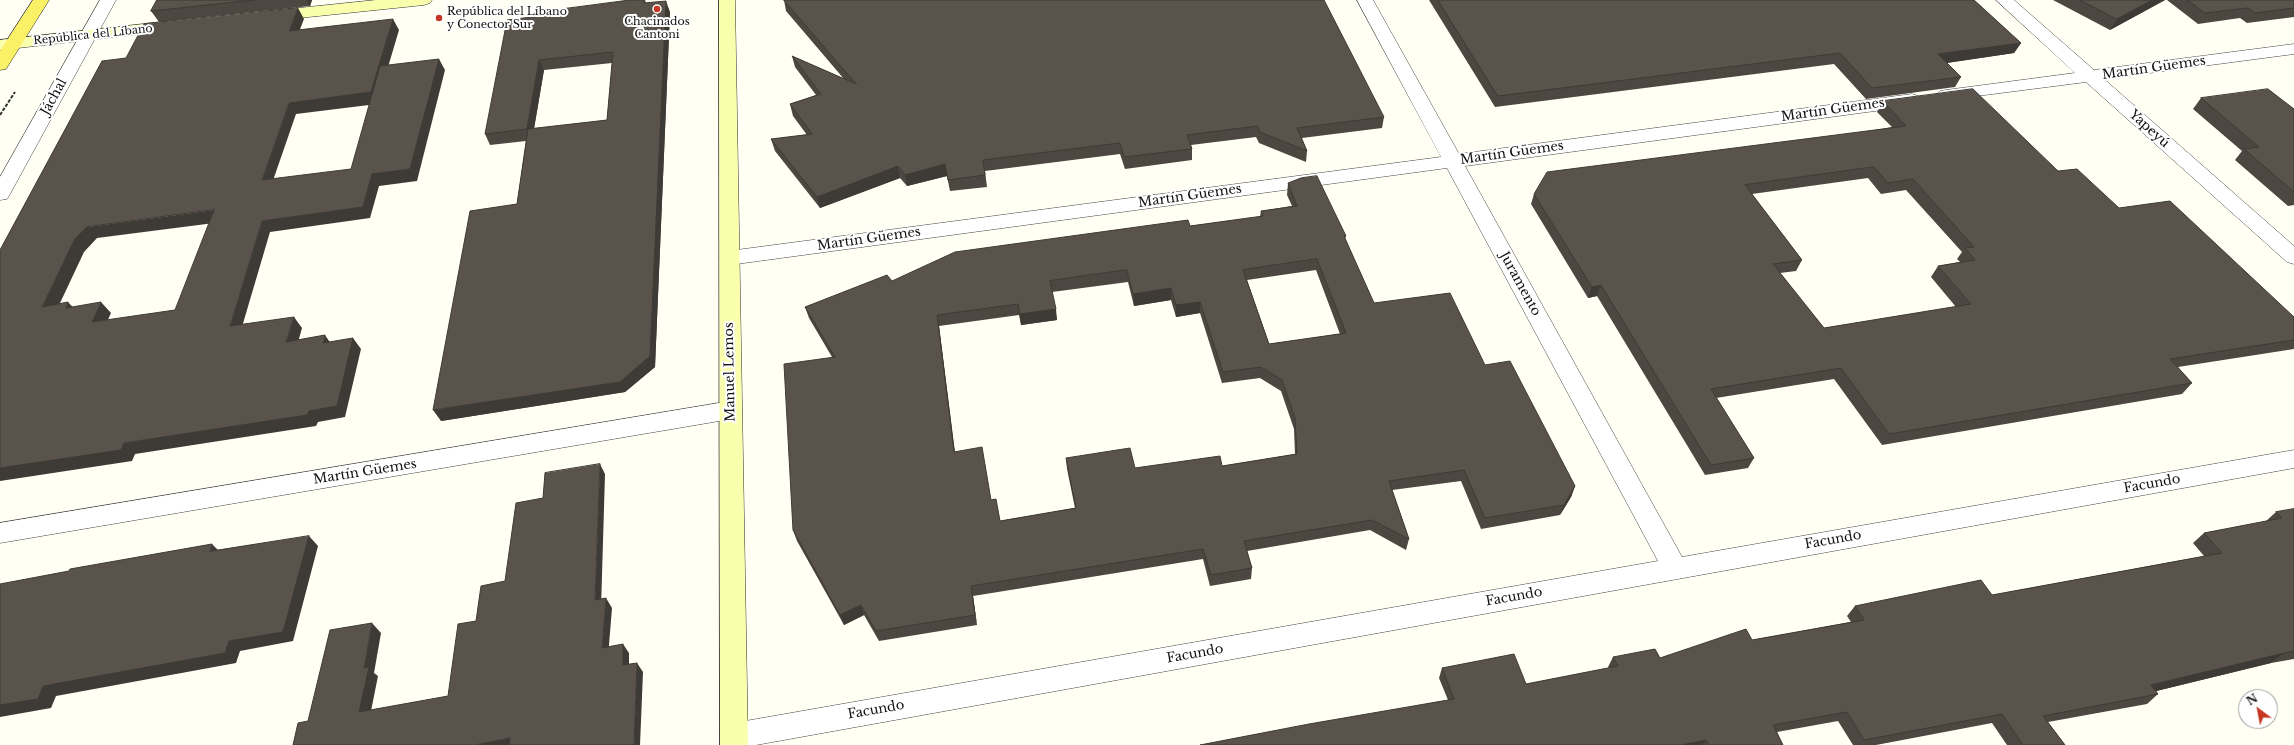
<!DOCTYPE html>
<meta charset="utf-8">
<style>
body{margin:0}
#map{position:relative;width:2294px;height:745px;overflow:hidden;background:#fffff3;font-family:"Libre Baskerville",serif}
canvas{display:block}
.north{position:absolute;left:2238px;top:689px;width:40px;height:40px;box-sizing:border-box;background:#fff;border:1px solid #9f9f9f;border-radius:50%;rotate:328deg;font-size:11px;font-weight:700;line-height:16px;text-align:center;color:#101010}
.north::after{content:'';display:block;margin:auto;width:14px;height:18px;background:#c53723;clip-path:polygon(50% 0,100% 100%,50% 72%,0 100%)}
</style>
<div id="map">
<canvas width="2294" height="745"></canvas>
<div class="north">N</div>
</div>
<script>
const context = document.querySelector('canvas').getContext('2d');
context.lineJoin = 'round';
function strokePath(path, color, width, dash) { context.strokeStyle = color; context.lineWidth = width; context.lineCap = dash ? 'butt' : 'round'; context.setLineDash(dash || []); context.stroke(path); }
function paint(path, color) { context.fillStyle = color; context.fill(path, 'evenodd'); }
function write(font, color, halo, rows, align = 'center') {
  context.font = font + ' "Libre Baskerville",serif'; context.lineWidth = 4; context.setLineDash([]); context.textBaseline = 'middle'; context.strokeStyle = halo; context.fillStyle = color; for (const [text, x, y, turn = 0] of rows) {
    context.save(); context.translate(x, y); context.rotate((+turn || 0) * Math.PI / 180); context.textAlign = isNaN(turn) ? turn : align; if (halo) context.strokeText(text, 0, 0); context.fillText(text, 0, 0); context.restore();
  }
}
const street = new Path2D(`
 M100 0H116L10 194 7 199 0 200V177Z
 M1357 0H1373L1459 154 1912 94 1918 96 1921 100 1918 104 1912 106 1465 166 1682 557 2294 450V468L756 745H724L720 736 724 727 734 723 1658 561 1447 168 729 265 722 263 719 258 722 253 729 251 1441 157Z
 M1996 0H2014L2094 70 2294 44V54L2104 79 2294 246V264L2287 262 2086 82 1946 100 1940 99 1937 95 1940 91 1946 90 2075 73Z
 M731 401 739 404 742 410 739 416 731 419 0 543V523Z`);
const secondary = new Path2D(`
 M376 0H432L430 3 424 5 270 21 264 20 262 16 264 12 270 11Z
 M719 0H735L748 745H720Z
 M171 21 177 22 179 26 177 30 0 50V40Z`);
const primary = new Path2D(`
 M33 0H49L6 69 0 70V51Z`);
strokePath(street, '#434343', 1);
strokePath(secondary, '#323232', 1);
strokePath(primary, '#212121', 1);
strokePath(new Path2D(`
 M0 115 15 92`), '#323232', 2, [3.5, 1.5]);
paint(street, '#fff');
paint(secondary, '#faffae');
paint(primary, '#fbf167');
paint(new Path2D(`
 M157 0H312L310 6 159 22 151 11Z
 M630 0H645L646 3 670 12 655 367 625 392 441 421 517 204 526 141 490 145 485 134 540 16ZM612 63 607 120 534 129 544 70Z
 M784 0 1384 117 1382 128 1302 138 1307 151 1306 162 1259 143 1256 137 1191 145 1192 149V160L1125 169 1120 154 985 171 987 187 950 191 947 176 907 186 900 178 820 208 775 151 771 139 807 135 793 116 790 104 816 95 795 67 792 56 844 79 786 11Z
 M1429 0H1974L2021 43 2014 53 1947 63 1961 77 1955 87 1866 99 1834 64 1495 107Z
 M2053 0H2165L2110 30Z
 M2167 0H2294V17L2247 23 2240 18 2198 24Z
 M2201 98 2294 109V205L2288 206 2235 160 2242 151 2193 109Z
 M1883 101 2058 171 2294 317V349L2178 367 2192 383 2182 394 1882 445 1834 379 1716 398 1754 458 1748 468 1705 475 1597 296 1588 298 1531 204 1534 194 1892 127 1877 112ZM1868 178 1881 194 1906 190 1962 252 1957 259 1960 262 1938 266 1931 277 1956 307 1824 328 1780 273 1796 271 1802 260 1752 194Z
 M1288 183 1346 236 1345 239 1374 303 1485 365 1575 486 1571 497 1560 515 1481 529 1461 481 1392 490 1409 539 1406 550 1370 530 1247 551 1252 568 1251 579 1210 586 1203 559 973 596 977 625 879 641 864 615 844 625 797 541 793 530 832 357 809 318 805 307 892 281 1190 226 1260 217 1261 211 1292 206 1287 195ZM1316 270 1340 334 1269 344 1247 280ZM1128 282 1134 306 1171 300 1176 317 1200 313 1222 383 1260 378 1281 391 1294 429 1295 454 1222 466 1135 468 1066 458 1067 469 1075 508 1000 521 991 500 955 452 939 326 1019 315 1021 325 1057 320 1052 292Z
 M2294 509V659L2271 663 2156 691 2158 694 2147 704 2048 722 2065 745H2007L1992 723 1876 745H1853L1838 721 1777 732 1783 745H1200L1448 700 1439 678 1442 668 1526 684 1609 668 1608 667 1613 657 1660 658 1752 640 1851 622 1847 616 1855 606 1992 595 2204 556 2193 543 2204 533 2265 522 2276 512Z`), '#4d4741');
paint(new Path2D(`
 M306 0H312L310 6Z
 M2152 0H2165L2110 30 2117 19Z
 M666 1 670 12 655 367 625 392 441 421 433 410 620 382Z
 M298 8 304 19 295 42 289 31Z
 M393 19 399 30 377 104 296 114 269 192 262 180 289 103Z
 M2021 43 2014 53 1932 65 1938 54Z
 M439 59 445 70 417 181 379 186 370 218 270 232 239 337 230 326 262 221 372 174Z
 M539 60 544 70 532 140 527 129Z
 M945 164 947 176 907 186 905 175Z
 M898 166 900 178 820 208 817 197Z
 M214 210 222 222 97 238 84 252 53 318 42 307 74 240 87 227Z
 M1601 285 1597 296 1588 298 1592 287Z
 M1171 288V300L1134 306 1133 294Z
 M68 302 78 313 66 308Z
 M101 302 111 313 102 333 92 322Z
 M1200 302V313L1176 317V305Z
 M1056 309 1057 320 1021 325 1020 314Z
 M937 315 939 326 956 463 954 452Z
 M294 317 302 328 295 353 286 342Z
 M325 335 333 347 323 343Z
 M353 338 361 349 345 417 318 422 316 426 135 454 132 461 0 481V468L124 443 309 411Z
 M600 464 605 474 601 609 595 600Z
 M1575 486 1571 497 1560 515 1564 505Z
 M309 536 318 546 293 641 240 651 236 663 56 696 51 708 0 717V705L43 686 229 641Z
 M212 544 222 554 210 551Z
 M971 586 973 596 977 625 975 615Z
 M606 598 612 608 608 657 602 648Z
 M861 605 864 615 844 625 840 615Z
 M372 623 381 633 374 673 378 676 369 721 359 712 364 668Z
 M623 644 629 653V675L623 665Z
 M2284 653 2271 663 2140 695 2151 685Z
 M637 663 643 672 640 745H634Z
 M510 738 516 745H474Z
 M1706 740 1702 745H1682Z`), '#3e3a35');
const building = new Path2D(`
 M157 0H255L151 11Z
 M630 0H644V3L666 1 650 356 620 382 433 410 470 211 517 204 528 129 607 120 613 52 539 60 527 129 485 134 507 20 540 16 541 12Z
 M784 0H1324L1384 117 1297 128 1307 151 1260 132 1257 126 1187 135 1192 149 1124 157 1120 143 983 160 985 175 948 180 945 164 905 175 898 166 817 197 771 139 812 134 790 104 821 94 792 56 856 84Z
 M1438 0H1974L2021 43 1938 54 1961 77 1872 88 1840 53 1498 96Z
 M2080 0H2152L2117 19Z
 M2188 0H2294V8L2255 13 2248 8 2205 13Z
 M298 8 289 31 393 19 371 92 289 103 262 180 351 169 380 66 439 59 410 169 372 174 363 207 262 221 230 326 294 317 286 342 325 335 323 343 353 338 337 406 309 411 307 415 124 443 121 450 0 468V250L102 61 126 58 144 24ZM214 210 175 310 92 322 101 302 66 308 68 302 42 307 74 240 87 227Z
 M1973 89 2058 171 2077 169 2119 208 2170 201 2294 317V340L2170 359 2192 383 1889 434 1841 368 1711 389 1754 458 1711 465 1601 285 1592 287 1534 194 1547 172 1906 126 1883 101ZM1874 167 1888 183 1913 179 1974 247 1965 248 1975 260 1938 266 1971 304 1824 328 1773 264 1802 260 1745 185Z
 M2268 89 2294 109V192L2244 149 2259 147 2201 98Z
 M1317 176 1346 236H1344L1374 303 1450 293 1485 365 1510 361 1575 486 1564 505 1485 518 1464 470 1389 481 1409 539 1372 520 1244 541 1252 568 1211 575 1203 549 971 586 975 615 876 631 861 605 840 615 793 530 784 364 835 357 805 307 887 275 892 281 955 252 1188 220 1190 226 1263 216 1261 211 1297 206 1288 183 1301 178ZM1317 259 1346 333 1269 344 1243 270ZM1127 270 1133 294 1171 288 1176 305 1200 302 1223 372 1261 367 1282 380 1295 418 1297 454 1222 466 1220 456 1135 468 1130 448 1066 458 1076 508 1000 521 996 499 991 500 982 447 954 452 937 315 1018 304 1020 314 1056 309 1050 281Z
 M600 464 595 600 606 598 602 648 623 644V665L637 663 634 745H509L510 738 474 745H293L298 723 308 721 330 630 372 623 364 668 369 667 359 712 448 696 458 624 476 621 481 586 505 581 516 503 543 498 545 473Z
 M2294 509V651L2284 653 2151 685 2158 694 2043 716 2065 745H2023L2002 714 1864 740 1847 712 1773 725 1783 745H1709L1706 740 1682 745H1200L1309 724 1454 699 1442 668 1514 654 1526 684 1618 666 1613 657 1655 649 1660 658 1746 629 1752 640 1864 620 1855 606 1981 580 1992 595 2222 553 2204 533 2282 518 2276 512Z
 M309 536 283 632 229 641 225 653 43 686 38 699 0 705V584L69 571 70 569 212 544 210 551Z`);
paint(building, '#59534c');
strokePath(building, '#3e3a35', 1);
for (const [x, y, r, color] of [
 [657,9,4,"#c53723"],
 [439,18,4,"#c53723"]
]) { const dot = new Path2D(); dot.arc(x, y, r, 0, 2 * Math.PI); context.fillStyle = color; context.fill(dot); strokePath(dot, '#fff', 1.5); }
write('11px', '#101010', '#fff', [
 ["República del Líbano",447,12],
 ["y Conector Sur",447,25],
 ["Chacinados",657,22,"center"],
 ["Cantoni",657,35,"center"]
], 'left');
write('11px', '#101010', '#fff', [
 ["República del Líbano",93,35,-6]
]);
write('13px', '#101010', '#fff', [
 ["Martín Güemes",2154,68,-8],
 ["Jáchal",54,97,-61],
 ["Martín Güemes",1833,110,-8],
 ["Yapeyú",2149,129,42],
 ["Martín Güemes",1512,153,-8],
 ["Martín Güemes",1190,196,-8],
 ["Martín Güemes",869,239,-8],
 ["Juramento",1520,284,61],
 ["Manuel Lemos",730,372,-91],
 ["Martín Güemes",365,472,-9],
 ["Facundo",2152,484,-10],
 ["Facundo",1833,540,-10],
 ["Facundo",1514,597,-10],
 ["Facundo",1195,654,-10],
 ["Facundo",876,710,-10]
]);
</script>
